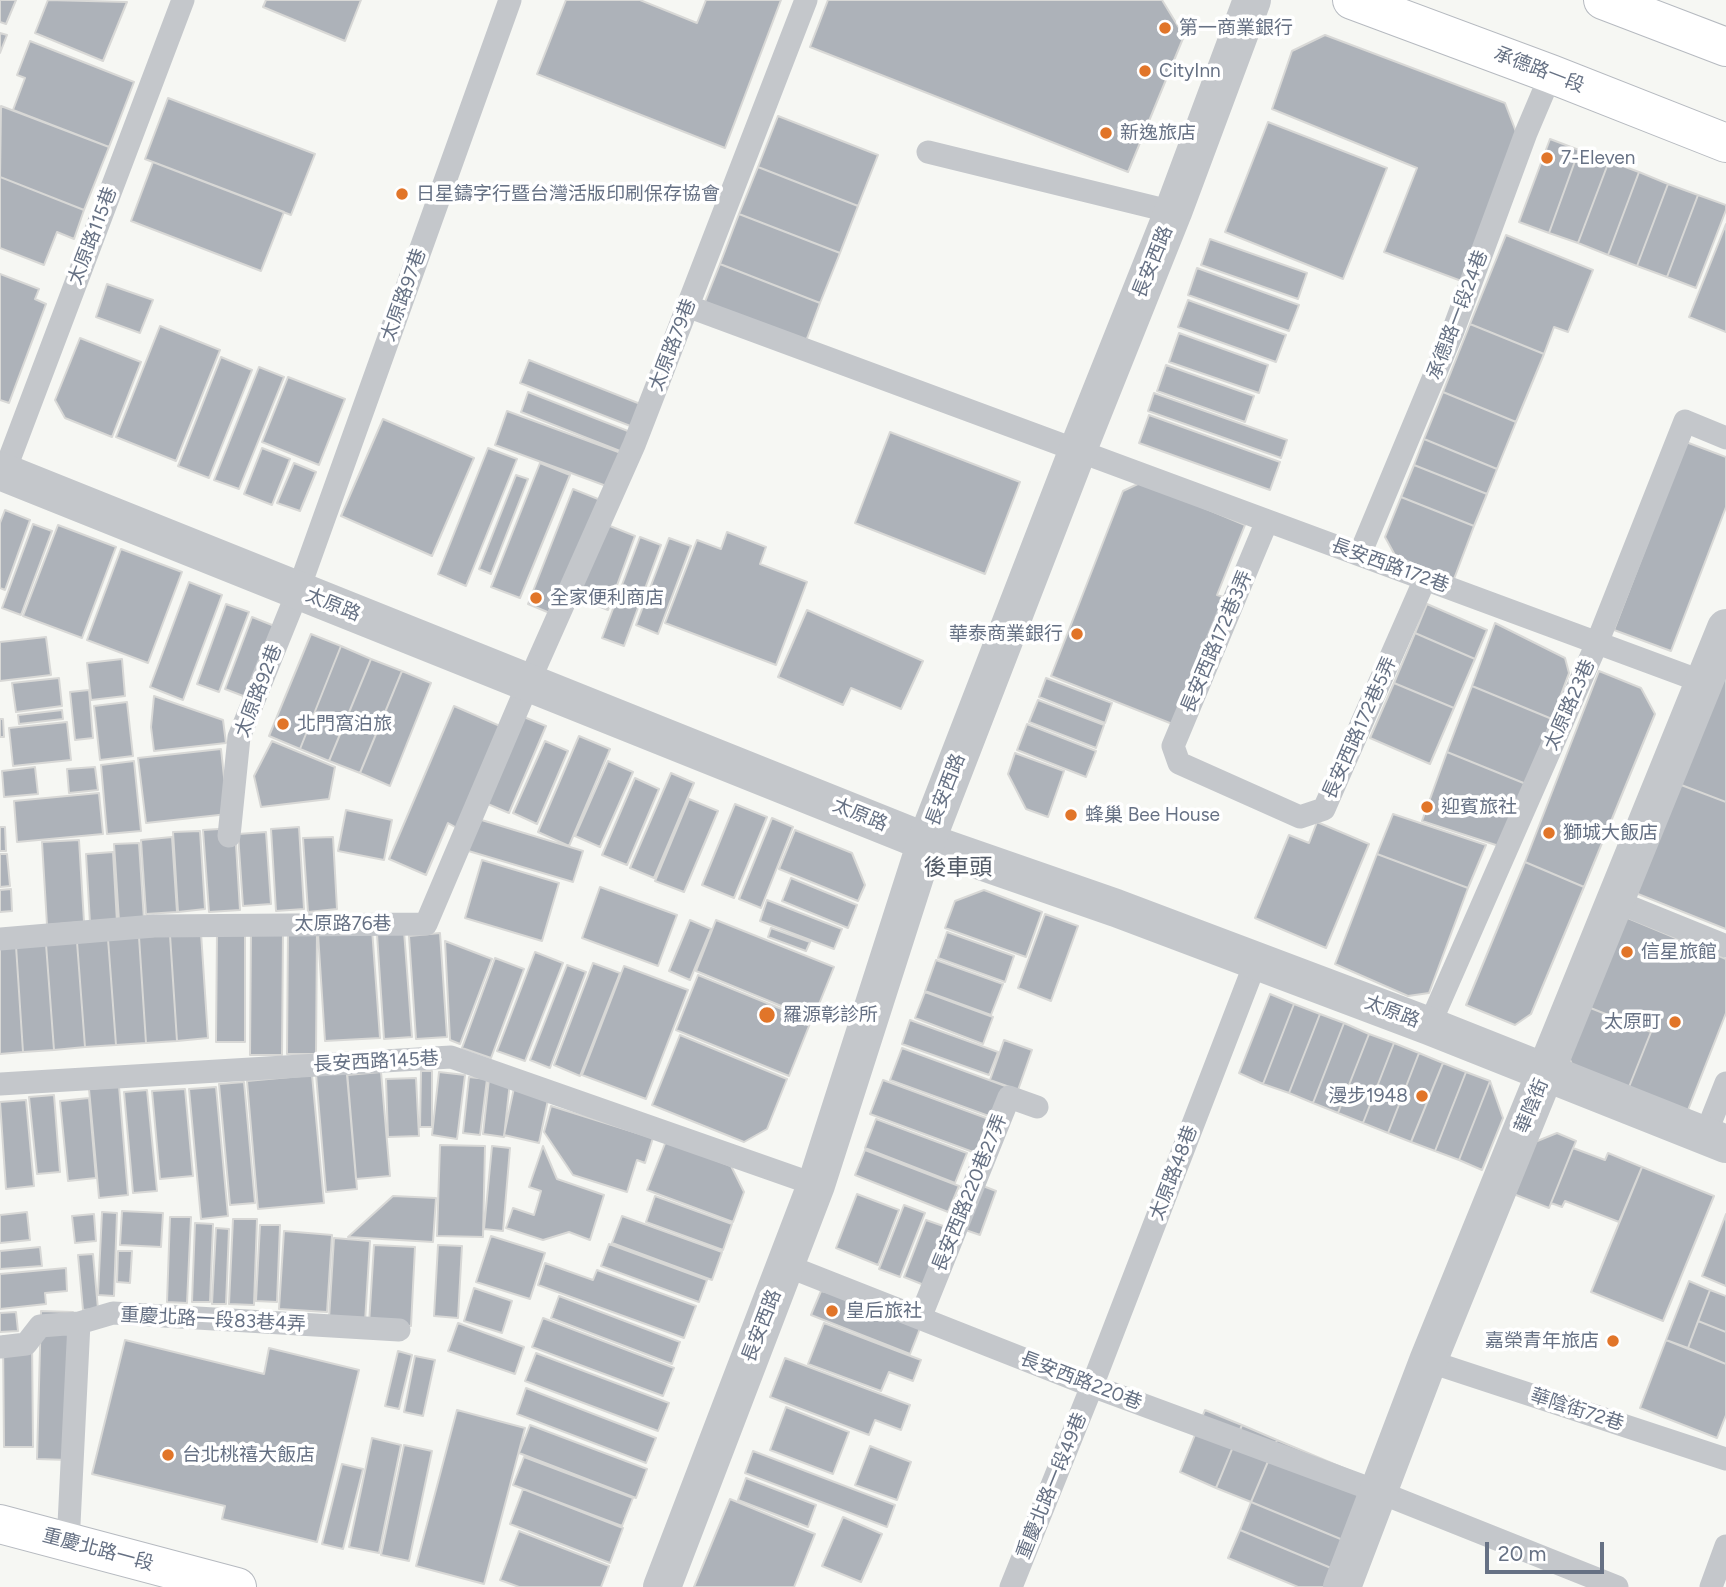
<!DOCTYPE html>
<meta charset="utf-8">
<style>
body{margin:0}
#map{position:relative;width:1726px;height:1587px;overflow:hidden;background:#f6f7f3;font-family:Figtree,sans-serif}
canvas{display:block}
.scale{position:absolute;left:1485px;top:1542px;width:119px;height:32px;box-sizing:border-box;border:4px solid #667184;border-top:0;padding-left:9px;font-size:21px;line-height:24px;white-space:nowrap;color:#667184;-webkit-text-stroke:5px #fff;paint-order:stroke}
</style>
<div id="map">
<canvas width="1726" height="1587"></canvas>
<div class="scale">20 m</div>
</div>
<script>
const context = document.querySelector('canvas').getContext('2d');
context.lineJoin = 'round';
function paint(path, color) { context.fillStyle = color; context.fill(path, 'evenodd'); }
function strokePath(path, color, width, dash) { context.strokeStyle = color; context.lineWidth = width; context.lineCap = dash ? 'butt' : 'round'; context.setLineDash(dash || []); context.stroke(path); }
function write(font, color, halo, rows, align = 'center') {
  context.font = font + ' Figtree,"Noto Sans TC",sans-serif'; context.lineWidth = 7; context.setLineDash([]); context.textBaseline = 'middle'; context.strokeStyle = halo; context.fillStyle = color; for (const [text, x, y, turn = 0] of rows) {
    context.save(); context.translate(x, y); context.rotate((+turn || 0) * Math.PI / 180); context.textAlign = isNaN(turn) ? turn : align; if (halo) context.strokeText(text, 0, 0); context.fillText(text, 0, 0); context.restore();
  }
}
const building = new Path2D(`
 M0 0H16L6 24 0 22Z
 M48 0 127 2 103 61 35 33Z
 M266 0H361L345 41 263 7Z
 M566 0H640L697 23 706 0H781L725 148 537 74Z
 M828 0H1162L1184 36 1128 172 810 47Z
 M0 33 7 35 0 53Z
 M1325 35 1505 103 1518 137 1464 282 1384 252 1417 168 1272 109 1292 51Z
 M30 41 134 82 109 147 13 110 25 78 17 75Z
 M168 98 315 154 291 215 145 159Z
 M1 106 109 147 84 210 0 177Z
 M778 116 878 155 858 206 758 167Z
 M1268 122 1387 168 1343 279 1225 232Z
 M1550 139 1579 150 1549 233 1519 222Z
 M1579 150 1609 161 1578 243 1549 233Z
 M1609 161 1639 172 1608 255 1578 243Z
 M153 162 284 212 261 271 131 221Z
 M758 167 858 206 840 253 739 214Z
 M1639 172 1668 184 1637 266 1608 255Z
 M0 177 84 210 74 239 57 232 44 265 0 248Z
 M1668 184 1698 195 1667 277 1637 266Z
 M1698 195 1726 205V210L1696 288 1667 277Z
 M739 214 840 253 820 303 720 264Z
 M1726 224V332L1689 317Z
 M1506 235 1593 270 1568 332 1554 327 1544 354 1470 324Z
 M1210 239 1307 273 1298 299 1201 265Z
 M720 264 820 303 802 352 701 312Z
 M1197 268 1299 305 1289 331 1188 295Z
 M0 274 39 289 35 299 46 304 9 403 0 400Z
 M107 284 153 300 140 333 96 317Z
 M1188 300 1286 335 1276 362 1178 327Z
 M1470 324 1544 354 1516 422 1443 392Z
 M160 326 220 350 176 461 116 437Z
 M1179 333 1268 365 1259 393 1169 362Z
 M80 338 141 362 112 437 65 418 55 400Z
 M221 357 252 370 209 478 178 466Z
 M529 360 648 407 638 429 520 383Z
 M1166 365 1254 396 1245 422 1157 391Z
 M259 367 284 377 239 489 214 480Z
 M288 377 345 399 319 465 262 442Z
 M528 392 633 433 625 453 521 412Z
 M1443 392 1516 422 1497 469 1424 439Z
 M1154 393 1287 440 1281 458 1148 411Z
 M507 411 621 453 609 487 495 445Z
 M1149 415 1280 462 1270 490 1139 443Z
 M383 419 474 458 432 556 341 516Z
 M890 432 1020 482 985 574 855 523Z
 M1424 439 1497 469 1487 494 1414 465Z
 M1686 442 1726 457V507L1671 651 1614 630Z
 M262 448 290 459 272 505 244 494Z
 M488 448 517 459 466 586 438 574Z
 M294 463 316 472 300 511 277 503Z
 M540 463 570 475 520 598 491 587Z
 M1414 465 1487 494 1474 526 1401 497Z
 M516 475 528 479 491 574 479 569Z
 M1142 482 1245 525 1217 595 1230 599 1180 727 1051 676 1123 491Z
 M573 489 603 501 557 616 528 604Z
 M1401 497 1474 526 1454 579 1396 557 1385 537Z
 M5 510 30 520 5 590 0 588V523Z
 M33 524 52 531 21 615 2 608Z
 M605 524 635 536 608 610 578 598Z
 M58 525 116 547 82 638 23 616Z
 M727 532 766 547 760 564 807 582 776 665 665 623 697 540 721 549Z
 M640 537 661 545 624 646 602 638Z
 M669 538 691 546 658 634 636 625Z
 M121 549 182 572 148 663 87 640Z
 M189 582 222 595 183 700 150 687Z
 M226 604 249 612 219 692 197 684Z
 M1427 604 1487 630 1475 659 1415 633Z
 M807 610 923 661 901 709 851 688 843 705 778 677Z
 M252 617 277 627 251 699 225 689Z
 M1495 623 1565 658 1569 673 1552 719 1472 686Z
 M1415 633 1475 659 1454 708 1394 683Z
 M311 634 341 646 300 749 269 736Z
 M46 637 51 675 0 681V642Z
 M341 646 371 659 329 761 300 749Z
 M1726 658V802L1676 783Z
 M122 659 125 696 91 700 87 663Z
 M371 659 402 671 360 773 329 761Z
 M402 671 431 683 390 786 360 773Z
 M1599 671 1641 688 1655 714 1584 887 1525 862Z
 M59 678 62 706 16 712 12 683Z
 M1046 678 1112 703 1105 723 1039 697Z
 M1394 683 1454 708 1430 764 1370 738Z
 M1472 686 1552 719 1526 784 1447 752Z
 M89 690 93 738 75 740 70 692Z
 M154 696 223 720 226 743 154 751 151 727Z
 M1038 700 1104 725 1096 748 1029 722Z
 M127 702 133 756 100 760 94 706Z
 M454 706 500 726 457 828 448 823 426 875 389 859Z
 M62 710 63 719 19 724 18 715Z
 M519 715 546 726 509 813 483 802Z
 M0 719H3L4 737H0Z
 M67 722 71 760 13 766 9 728Z
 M1027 724 1096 751 1086 777 1017 750Z
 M579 736 610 749 569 846 538 832Z
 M272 741 335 767 329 799 261 807 254 776Z
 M545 741 568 751 537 824 513 813Z
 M221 749 228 814 146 823 138 758Z
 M1447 752 1526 784 1502 847 1422 821Z
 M1015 753 1064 771 1048 817 1026 809 1008 774Z
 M134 761 141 831 107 834 101 765Z
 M608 761 633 772 600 847 575 836Z
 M35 767 38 794 4 797 2 771Z
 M95 767 98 790 69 793 67 769Z
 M671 773 694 783 654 878 630 868Z
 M635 778 659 789 627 865 602 855Z
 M1676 783 1726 802V929L1633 892Z
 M99 793 103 834 17 842 14 801Z
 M689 799 718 811 684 892 655 881Z
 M735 804 767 817 734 898 702 885Z
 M346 810 392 820 384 860 338 851Z
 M1393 814 1486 845 1468 888 1377 854Z
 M475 818 583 851 573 882 465 850Z
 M772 818 793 827 761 908 739 899Z
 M1317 822 1369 844 1326 948 1255 918 1289 835 1309 843Z
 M0 827H5L6 851H0Z
 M299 827 304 909 276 911 271 829Z
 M235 828 240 910 209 912 203 830Z
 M795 830 852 853 865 885 858 901 779 869Z
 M200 831 205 909 178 912 173 832Z
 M266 832 271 904 243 906 238 834Z
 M172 837 177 912 146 914 141 840Z
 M333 837 337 909 308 912 303 838Z
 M79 840 84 922 47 925 42 842Z
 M139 843 144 920 119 921 114 844Z
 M113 852 117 922 90 923 86 854Z
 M0 854H7L10 886 0 887Z
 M1377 854 1468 888 1429 993 1408 996 1335 964Z
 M482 860 559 883 542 941 465 918Z
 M1525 862 1584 887 1531 1014 1515 1025 1466 1005Z
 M791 878 857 905 848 928 782 901Z
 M600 887 677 915 658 966 582 938Z
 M11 889 12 911 0 912V890Z
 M984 890 1042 912 1026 957 945 928 955 901Z
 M767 900 842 929 834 949 760 921Z
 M1045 914 1078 926 1051 1001 1018 988Z
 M1623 916 1726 959V1013L1686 1115 1627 1092 1651 1032 1588 1007Z
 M690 920 711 929 690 980 669 971Z
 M716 920 834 967 813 1019 696 971Z
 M251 928 283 929 282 1055H250Z
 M771 928 810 942 806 951 768 937Z
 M372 929 380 1038 325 1041 318 934Z
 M288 930H317L316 1054H287Z
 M217 931H245V1042H216Z
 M404 931 412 1037 384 1039 377 934Z
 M947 932 1014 956 1005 982 938 958Z
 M201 933 208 1038 177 1041 170 935Z
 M440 933 447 1037 416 1039 409 936Z
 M170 935 177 1041 146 1043 139 937Z
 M139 937 146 1043 116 1045 108 939Z
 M108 939 116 1045 85 1047 77 942Z
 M445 941 492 959 460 1044 450 1040Z
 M77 942 85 1047 54 1050 46 944Z
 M46 944 54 1050 23 1052 16 946Z
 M16 946 23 1052 0 1054V947Z
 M535 952 563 963 525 1061 497 1051Z
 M495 958 524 969 491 1058 462 1048Z
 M936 960 1003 984 991 1015 925 991Z
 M593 963 620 973 580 1076 554 1065Z
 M567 965 586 972 550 1068 530 1060Z
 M624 966 688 990 646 1099 582 1075Z
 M698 975 811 1021 789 1076 676 1030Z
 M925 992 993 1017 983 1044 915 1018Z
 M1270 994 1294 1004 1263 1084 1239 1073Z
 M1294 1004 1320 1014 1289 1093 1263 1084Z
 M1588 1007 1651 1032 1627 1092 1575 1072 1569 1057Z
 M1320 1014 1344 1023 1313 1103 1289 1093Z
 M910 1020 998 1052 989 1075 902 1044Z
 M1344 1023 1369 1034 1338 1113 1313 1103Z
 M1369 1034 1394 1043 1363 1123 1338 1113Z
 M680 1035 787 1079 767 1129 744 1142 652 1105Z
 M1004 1040 1032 1050 1018 1090 990 1080Z
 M1394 1043 1419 1053 1388 1133 1363 1123Z
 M902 1048 1008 1087 997 1119 890 1080Z
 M1419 1053 1443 1063 1411 1142 1388 1133Z
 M1443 1063 1466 1072 1435 1151 1411 1142Z
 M347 1071 357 1189 326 1192 316 1074Z
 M421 1071H432V1127H420Z
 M381 1072 390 1176 356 1179 347 1075Z
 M439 1072 465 1075 457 1139 432 1135Z
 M1466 1072 1490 1081 1459 1160 1435 1151Z
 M312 1075 324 1203 258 1209 247 1081Z
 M469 1077 487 1079 480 1135 463 1133Z
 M416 1078 419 1136 388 1137 386 1079Z
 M489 1079 510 1082 504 1137 483 1134Z
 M883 1080 1005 1125 992 1159 870 1114Z
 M1490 1081 1503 1118 1482 1170 1459 1160Z
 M244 1082 255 1203 230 1205 219 1084Z
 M119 1086 128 1195 99 1198 89 1089Z
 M216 1087 228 1216 201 1219 189 1089Z
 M514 1088 549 1095 539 1143 504 1135Z
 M185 1089 193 1176 160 1179 152 1091Z
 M147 1090 157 1191 133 1193 124 1092Z
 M54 1095 60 1172 37 1174 29 1097Z
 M89 1098 96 1178 68 1181 60 1101Z
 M26 1100 34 1186 6 1189 0 1102Z
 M551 1106 653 1138 645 1163 637 1160 627 1192 573 1175 544 1132Z
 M876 1119 967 1153 955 1183 865 1148Z
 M1557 1133 1576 1141 1549 1208 1511 1193 1530 1144Z
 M666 1141 731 1166 744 1192 733 1222 647 1190Z
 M440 1145 485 1146 483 1237 437 1236Z
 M492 1146 510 1148 503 1231 484 1229Z
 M543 1146 557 1179 604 1195 590 1240 569 1232 543 1240 506 1228 513 1208 534 1215 541 1191 529 1187Z
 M1573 1148 1605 1160 1608 1153 1642 1167 1619 1222 1565 1201 1562 1207 1551 1203Z
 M865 1150 959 1186 948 1212 855 1175Z
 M1642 1167 1714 1196 1663 1321 1591 1292Z
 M965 1179 996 1191 980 1235 948 1224Z
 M857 1194 899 1210 878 1265 836 1248Z
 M393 1196 436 1198 433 1242 348 1237Z
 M655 1196 732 1224 723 1250 646 1222Z
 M904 1205 925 1213 900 1277 879 1269Z
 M122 1211 163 1213 161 1247 120 1245Z
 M27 1212 30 1240 0 1243V1215Z
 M102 1212 117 1213 114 1296 98 1295Z
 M94 1214 96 1241 75 1243 72 1216Z
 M1726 1214V1286L1702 1276Z
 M622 1216 722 1252 712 1280 612 1243Z
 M170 1217H191L187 1303 167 1302Z
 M233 1219H257L254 1305 229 1304Z
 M926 1220 946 1227 924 1285 904 1277Z
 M195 1223 213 1224 210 1302H192Z
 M260 1225H280L277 1302 256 1301Z
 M216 1228 229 1229 226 1304H212Z
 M284 1231 332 1235 327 1312 279 1309Z
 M491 1236 545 1253 530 1299 476 1282Z
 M334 1238 370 1241 365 1322 329 1319Z
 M609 1244 707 1280 699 1302 601 1266Z
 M374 1245 415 1247 411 1326 369 1324Z
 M438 1245 462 1246 458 1318 434 1316Z
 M40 1247 42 1266 0 1269V1251Z
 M118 1251H132L130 1283 117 1282Z
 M93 1254 98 1309 83 1310 78 1255Z
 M545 1263 593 1280 597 1270 696 1306 684 1338 538 1285Z
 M66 1268 67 1291 45 1293 46 1304 0 1309V1274Z
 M1689 1281 1710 1290 1688 1348 1666 1340Z
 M474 1288 512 1301 502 1333 464 1321Z
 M1710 1290 1726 1296V1332L1698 1321Z
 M821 1291 926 1313 910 1354 811 1315Z
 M559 1296 680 1342 672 1364 551 1318Z
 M41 1311 73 1312 69 1460 37 1459Z
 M16 1312 18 1331 0 1332V1313Z
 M543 1318 674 1368 663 1396 532 1347Z
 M1698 1321 1726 1332V1364L1688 1348Z
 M458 1323 524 1347 515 1374 448 1351Z
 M824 1323 921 1360 913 1381 889 1372 881 1391 808 1364Z
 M3 1336H32L33 1447H4Z
 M125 1340 264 1374 269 1348 359 1370 317 1542 222 1519 225 1506 92 1474Z
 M1666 1340 1726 1364V1415L1717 1438 1640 1408Z
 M398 1351 412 1355 399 1409 385 1406Z
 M536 1353 669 1403 658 1431 525 1381Z
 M415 1356 435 1360 423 1416 404 1412Z
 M785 1358 910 1405 901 1430 875 1420 869 1435 770 1397Z
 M526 1388 656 1438 646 1463 517 1414Z
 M786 1407 849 1432 833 1474 770 1450Z
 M457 1410 525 1428 484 1584 416 1566Z
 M1205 1410 1242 1425 1216 1488 1180 1472Z
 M530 1425 647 1469 636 1498 519 1453Z
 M1242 1425 1277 1440 1251 1502 1216 1488Z
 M372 1438 401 1445 379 1553 349 1547Z
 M1277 1440 1353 1472 1361 1496 1343 1540 1251 1502Z
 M404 1445 432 1451 409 1561 381 1555Z
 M870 1446 911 1462 897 1500 855 1485Z
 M753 1451 895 1505 887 1527 745 1473Z
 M524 1457 633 1498 622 1526 513 1485Z
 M342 1464 363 1469 343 1549 322 1544Z
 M746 1478 816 1505 808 1527 738 1500Z
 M523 1489 623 1528 610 1563 510 1524Z
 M730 1499 815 1534 794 1587H694Z
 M1251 1502 1343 1540 1331 1568 1240 1530Z
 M843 1517 882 1534 861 1582 822 1566Z
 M1240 1530 1331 1568 1324 1587H1298L1228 1558Z
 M519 1531 609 1566 601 1587H519L500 1580Z`);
paint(building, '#adb2b9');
strokePath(building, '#d8d8d6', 2);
const secondary = new Path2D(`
 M1352 0 1551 74 1726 143
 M1603 0 1726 47
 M0 1524 237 1587`);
strokePath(secondary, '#b6bac0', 40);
strokePath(new Path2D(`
 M928 152 1173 212
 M687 306 1703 682
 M4 473 183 0
 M1267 521 1173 746 1179 763 1300 817 1324 809 1425 579
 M1360 554 1453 331 1526 133 1551 74
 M229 836 239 737 298 591 510 0
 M1615 901 1726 946
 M0 939 154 926 426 924 528 684 634 445 806 0
 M1429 1026 1597 643 1685 421 1726 438
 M0 1084 451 1057 816 1185
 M1705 1136 1726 1083
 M785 1265 1092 1386 1379 1492 1617 1587
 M920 1318 1009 1097 1037 1107
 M0 1347 26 1344 40 1326 79 1323
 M1428 1361 1726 1459
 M67 1542 69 1524 79 1323 113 1313 399 1330
 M1011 1587 1092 1386 1256 961
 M1711 1587 1726 1546`), '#c4c7cb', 23);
strokePath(new Path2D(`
 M0 471 926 842 1116 908 1429 1026 1726 1144
 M1342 1587 1428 1361 1726 628`), '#c4c7cb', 38);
strokePath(new Path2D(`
 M662 1587 816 1185 926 842 1077 452 1173 212 1252 0`), '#c4c7cb', 38);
strokePath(secondary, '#fff', 38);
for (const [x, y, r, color] of [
 [1165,28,7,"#e17529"],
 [1145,71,7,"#e17529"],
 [1106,133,7,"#e17529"],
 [1547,158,7,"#e17529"],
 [402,194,7,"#e17529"],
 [536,598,7,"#e17529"],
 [1077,634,7,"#e17529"],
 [283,724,7,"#e17529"],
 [1427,807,7,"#e17529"],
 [1071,815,7,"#e17529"],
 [1549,833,7,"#e17529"],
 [1627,952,7,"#e17529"],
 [767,1015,9,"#e17529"],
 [1675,1022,7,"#e17529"],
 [1422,1096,7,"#e17529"],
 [832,1311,7,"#e17529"],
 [1613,1341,7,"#e17529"],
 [168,1455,7,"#e17529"]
]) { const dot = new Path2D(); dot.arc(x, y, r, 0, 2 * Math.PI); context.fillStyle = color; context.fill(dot); strokePath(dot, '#fff', 2.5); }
write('19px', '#667184', '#fff', [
 ["第一商業銀行",1179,28],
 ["CityInn",1159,71],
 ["新逸旅店",1120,133],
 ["7-Eleven",1561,158],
 ["日星鑄字行暨台灣活版印刷保存協會",416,194],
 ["全家便利商店",550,598],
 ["華泰商業銀行",1063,634,"right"],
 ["北門窩泊旅",297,724],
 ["迎賓旅社",1441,807],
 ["蜂巢 Bee House",1085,815],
 ["獅城大飯店",1563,833],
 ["信星旅館",1641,952],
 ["羅源彰診所",783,1015],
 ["太原町",1661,1022,"right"],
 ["漫步1948",1408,1096,"right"],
 ["皇后旅社",846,1311],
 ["嘉榮青年旅店",1599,1341,"right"],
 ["台北桃禧大飯店",182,1455]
], 'left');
write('19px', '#667184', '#fff', [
 ["承德路一段",1539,70,21],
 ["太原路115巷",93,236,-69],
 ["長安西路",1153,262,-68],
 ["太原路97巷",404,295,-70],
 ["承德路一段24巷",1458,315,-69],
 ["太原路79巷",673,345,-69],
 ["長安西路172巷",1390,566,20],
 ["太原路",333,605,22],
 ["長安西路172巷3弄",1217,642,-67],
 ["太原路92巷",259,691,-69],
 ["太原路23巷",1570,705,-66],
 ["長安西路172巷5弄",1360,728,-66],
 ["長安西路",946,790,-69],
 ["太原路",860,815,22],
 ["太原路76巷",343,924],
 ["太原路",1392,1012,21],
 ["長安西路145巷",376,1062,-3],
 ["華陰街",1532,1106,-67],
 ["太原路48巷",1174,1173,-69],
 ["長安西路220巷27弄",970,1193,-68],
 ["重慶北路一段83巷4弄",213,1320,3],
 ["長安西路",762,1326,-69],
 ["長安西路220巷",1081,1381,21],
 ["華陰街72巷",1577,1410,18],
 ["重慶北路一段49巷",1052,1486,-68],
 ["重慶北路一段",98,1550,15]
]);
write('23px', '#545c69', '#fff', [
 ["後車頭",958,868]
]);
</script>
